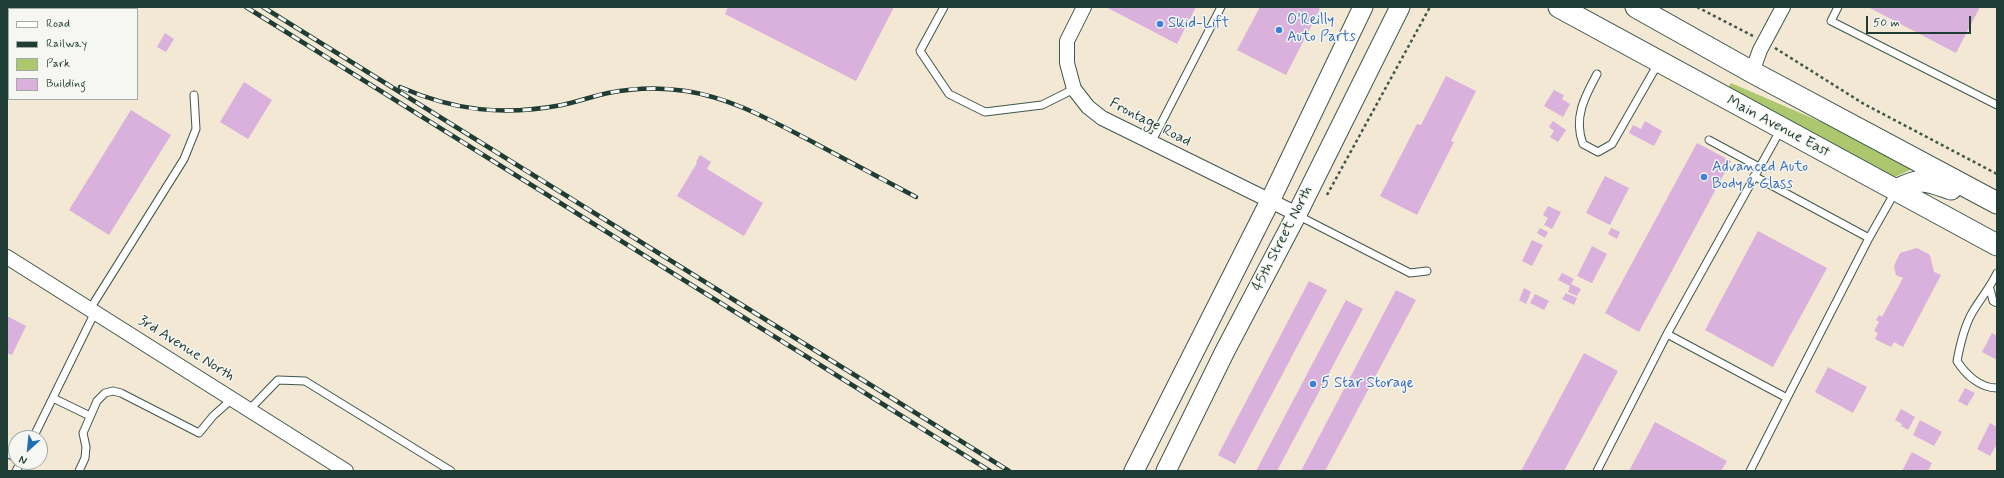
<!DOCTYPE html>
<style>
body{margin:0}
#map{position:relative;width:2004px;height:478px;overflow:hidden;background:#f2e8d4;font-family:Mynerve,sans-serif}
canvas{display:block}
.frame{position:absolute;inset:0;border:8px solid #1f3d34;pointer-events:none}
.legend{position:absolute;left:8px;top:8px;width:130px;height:92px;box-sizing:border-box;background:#f6f6f2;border:1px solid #a0aca6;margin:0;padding:5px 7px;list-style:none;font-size:12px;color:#1f3d34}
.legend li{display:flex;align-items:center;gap:8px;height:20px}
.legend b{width:20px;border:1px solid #a0aca6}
.north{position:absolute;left:8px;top:430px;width:40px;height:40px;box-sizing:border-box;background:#f6f6f2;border:1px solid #a0aca6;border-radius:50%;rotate:207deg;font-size:11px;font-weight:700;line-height:16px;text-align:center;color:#1f3d34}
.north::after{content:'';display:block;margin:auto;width:14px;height:18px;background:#1f6fb2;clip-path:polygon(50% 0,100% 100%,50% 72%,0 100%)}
.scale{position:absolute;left:1866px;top:16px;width:105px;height:18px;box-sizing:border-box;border:2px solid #1f3d34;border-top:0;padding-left:5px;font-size:12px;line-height:14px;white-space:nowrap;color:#1f3d34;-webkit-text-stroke:3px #f6f6f2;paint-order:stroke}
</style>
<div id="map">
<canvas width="2004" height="478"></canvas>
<div class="frame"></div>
<ul class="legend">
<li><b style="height:5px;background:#fff"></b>Road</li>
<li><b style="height:5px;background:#1f3d34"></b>Railway</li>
<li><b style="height:11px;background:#acc76d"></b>Park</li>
<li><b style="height:11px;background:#d9b1dc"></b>Building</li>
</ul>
<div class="north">N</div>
<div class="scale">50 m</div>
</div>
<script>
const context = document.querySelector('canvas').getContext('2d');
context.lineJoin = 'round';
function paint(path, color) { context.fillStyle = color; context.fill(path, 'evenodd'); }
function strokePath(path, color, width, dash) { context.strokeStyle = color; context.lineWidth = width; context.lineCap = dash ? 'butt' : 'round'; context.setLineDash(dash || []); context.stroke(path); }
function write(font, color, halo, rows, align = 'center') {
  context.font = font + ' Mynerve,sans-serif'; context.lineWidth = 3; context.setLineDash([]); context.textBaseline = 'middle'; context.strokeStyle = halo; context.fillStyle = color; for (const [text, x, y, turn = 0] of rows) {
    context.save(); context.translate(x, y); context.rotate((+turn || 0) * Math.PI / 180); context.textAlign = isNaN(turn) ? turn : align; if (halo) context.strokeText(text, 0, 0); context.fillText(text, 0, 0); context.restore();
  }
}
paint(new Path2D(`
 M1731 83 1856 137 1911 166 1910 170 1895 177 1892 176 1728 88Z`), '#acc76d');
paint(new Path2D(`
 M728 7H894L856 81 725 14Z
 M1106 7H1196L1177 44Z
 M1260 7H1317L1320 9 1286 75 1237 50Z
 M1868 7H1980L1956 53Z
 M165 33 174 39 166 52 157 47Z
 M1446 76 1476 91 1451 141 1454 142 1417 215 1380 196 1417 124 1421 125Z
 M244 82 272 100 248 139 220 122Z
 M1554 90 1564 95 1562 99 1570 104 1563 117 1544 106Z
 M131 110 171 135 109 235 69 210Z
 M1553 121 1566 130 1558 142 1550 137 1554 131 1549 127Z
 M1645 121 1662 131 1654 146 1629 133 1633 125 1641 129Z
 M1697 143 1731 161 1639 332 1605 313Z
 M700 155 711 162 707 169 763 203 744 236 677 196 697 163 696 162Z
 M1605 176 1629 188 1610 225 1586 213Z
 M1548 206 1561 212 1552 229 1544 225 1548 218 1543 215Z
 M1540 228 1548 232 1545 238 1537 233Z
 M1611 228 1620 232 1617 239 1608 234Z
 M1758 231 1827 268 1773 367 1705 330Z
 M1532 240 1543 245 1532 266 1522 261Z
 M1592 246 1607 254 1592 283 1577 276Z
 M1917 248 1930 255 1934 272 1941 275 1903 347 1894 342 1891 347 1875 339 1878 333 1874 331 1879 322 1876 320 1879 315 1882 317 1903 278 1896 275 1894 266 1900 253Z
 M1562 273 1574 279 1571 284 1581 289 1577 296 1568 292 1570 286 1558 280Z
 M1309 281 1327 290 1235 464 1218 455Z
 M1524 288 1531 292 1526 304 1519 300Z
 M1396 290 1416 300 1325 471H1301Z
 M1566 293 1577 298 1574 305 1562 299Z
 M1535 294 1549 301 1544 310 1530 303Z
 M1346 300 1363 309 1277 471H1256Z
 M7 316 26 326 12 355 7 353Z
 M1992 333 1997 336V356L1995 359 1982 352Z
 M1584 353 1618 371 1564 471H1521Z
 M1828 367 1867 387 1853 413 1815 392Z
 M1965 388 1975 393 1967 406 1958 401Z
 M1901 409 1915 417 1908 430 1901 426 1902 424 1895 420Z
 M1920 420 1942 432 1934 446 1913 435Z
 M1655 422 1727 461 1721 471H1629Z
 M1990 423 1997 427V444L1990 456 1977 449Z
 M1912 452 1932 463 1928 471H1902Z`), '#d9b1dc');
const lane = new Path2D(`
 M944 7 920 51 949 94 985 112 1042 105 1074 89
 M1838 7 1831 21 1997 105
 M1597 74C1585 96 1573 118 1583 144L1598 152 1612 144 1659 62
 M1781 129 1667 334 1787 398 1869 238 1895 192
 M1709 140 1759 167
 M1151 143 1221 7
 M1754 176 1869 238
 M1297 215 1410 273 1427 271
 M1997 273C1990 288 1980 299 1972 313 1964 327 1960 345 1957 361 1966 375 1980 388 1997 388
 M1990 289 1993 301 1997 303
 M90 309 184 159 196 129 194 95
 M53 398 90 416
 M249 410 278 380 305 381 451 471
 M33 438 95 312
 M7 453 16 458
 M16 471 21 462
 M79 471 85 458 86 447 83 433 97 401 105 393 113 391 121 393 199 433 213 416 232 399
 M1597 471 1667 334
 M1750 471 1787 398`);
const street = new Path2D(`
 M1084 7 1067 41V63L1074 89 1088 107 1102 118 1297 214
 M1752 72 1760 50 1783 7
 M7 257 346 471`);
const secondary = new Path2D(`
 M1134 471 1270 201 1363 7
 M1166 471 1225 351 1297 214 1400 7`);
const primary = new Path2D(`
 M1559 7 1997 245
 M1636 7 1752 72 1997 203
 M1896 190C1922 177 1925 180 1951 189`);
strokePath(lane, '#3f574c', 9);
strokePath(street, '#3f574c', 16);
strokePath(secondary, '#3f574c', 21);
strokePath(primary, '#3f574c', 23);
strokePath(new Path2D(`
 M1697 7 1753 36
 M1775 48 1864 104 1997 174
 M1327 195 1430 7`), '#3f574c', 2.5, [3, 3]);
strokePath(lane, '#fff', 7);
strokePath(street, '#fff', 14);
strokePath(secondary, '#fff', 19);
strokePath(primary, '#fff', 21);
const rail = new Path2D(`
 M246 7 990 471
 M263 7 1009 471
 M400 87C455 111 503 116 562 105 577 102 593 96 608 93 633 88 661 87 686 91 731 98 770 120 809 140 844 159 880 178 916 197`);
strokePath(rail, '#1f3d34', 4.5);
strokePath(rail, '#f6f6f2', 3, [9]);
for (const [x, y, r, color] of [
 [1160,24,4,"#3f7fe0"],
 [1279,30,4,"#3f7fe0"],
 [1704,177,4,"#3f7fe0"],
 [1313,384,4,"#3f7fe0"]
]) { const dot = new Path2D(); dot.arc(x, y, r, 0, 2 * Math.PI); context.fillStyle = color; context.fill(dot); strokePath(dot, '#f6f6f2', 1.5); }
write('15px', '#366cbe', '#f6f6f2', [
 ["O'Reilly",1287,21],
 ["Auto Parts",1287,38],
 ["Skid-Lift",1168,24],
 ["Advanced Auto",1712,168],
 ["Body & Glass",1712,185],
 ["5 Star Storage",1321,384]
], 'left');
write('15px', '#1f3d34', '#f6f6f2', [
 ["Frontage Road",1150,123,27],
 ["Main Avenue East",1778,127,28],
 ["45th Street North",1283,239,-63],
 ["3rd Avenue North",186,349,32]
]);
</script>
